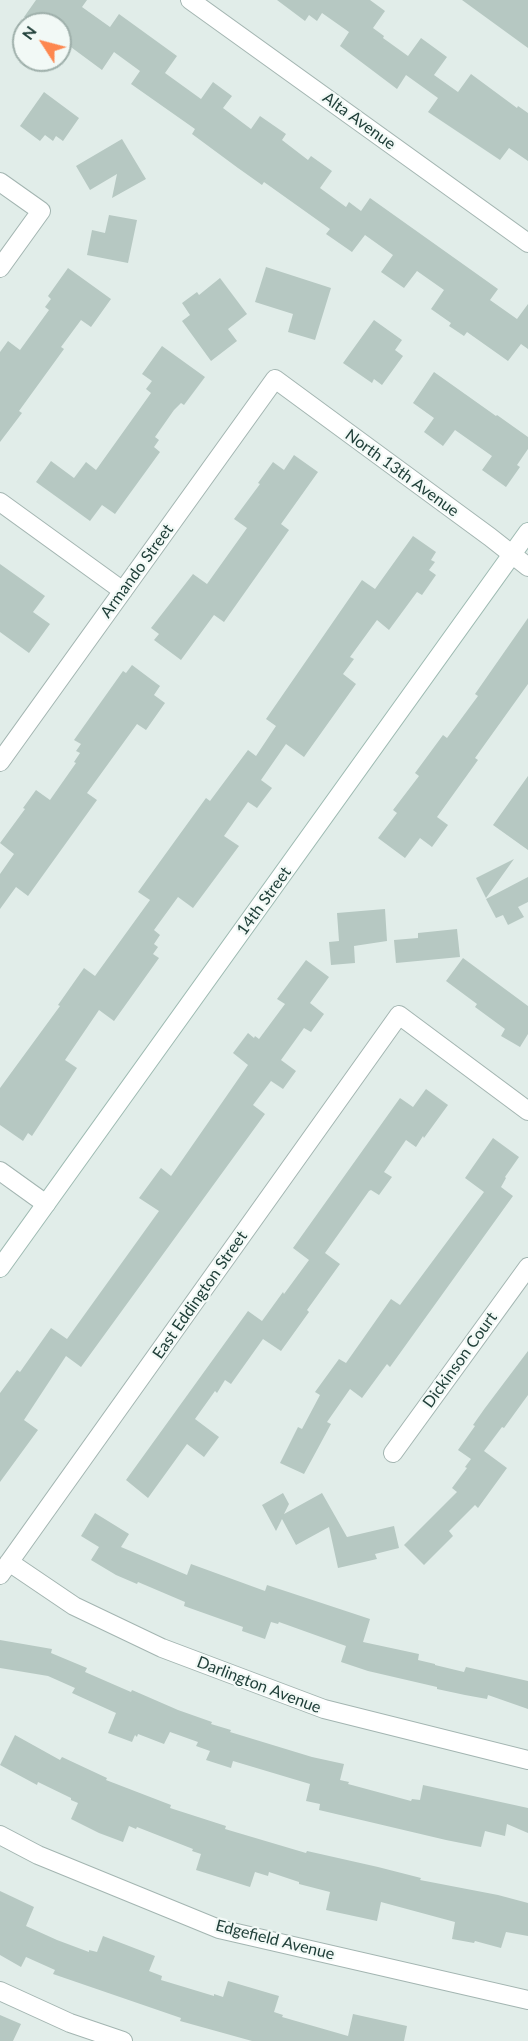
<!DOCTYPE html>
<style>
body{margin:0}
#map{position:relative;width:528px;height:2041px;overflow:hidden;background:#e1ede9;font-family:Lato,sans-serif}
canvas{display:block}
.north{position:absolute;left:12px;top:12px;width:60px;height:60px;box-sizing:border-box;background:#f2f9f6;border:2px solid #9eafaa;border-radius:50%;rotate:306deg;font-size:16px;font-weight:700;line-height:24px;text-align:center;color:#203f39}
.north::after{content:'';display:block;margin:auto;width:21px;height:27px;background:#fd874f;clip-path:polygon(50% 0,100% 100%,50% 72%,0 100%)}
</style>
<div id="map">
<canvas width="528" height="2041"></canvas>
<div class="north">N</div>
</div>
<script>
const context = document.querySelector('canvas').getContext('2d');
context.lineJoin = 'round';
function paint(path, color) { context.fillStyle = color; context.fill(path, 'evenodd'); }
function strokePath(path, color, width, dash) { context.strokeStyle = color; context.lineWidth = width; context.lineCap = dash ? 'butt' : 'round'; context.setLineDash(dash || []); context.stroke(path); }
function write(font, color, halo, rows, align = 'center') {
  context.font = font + ' Lato,sans-serif'; context.lineWidth = 4.5; context.setLineDash([]); context.textBaseline = 'middle'; context.strokeStyle = halo; context.fillStyle = color; for (const [text, x, y, turn = 0] of rows) {
    context.save(); context.translate(x, y); context.rotate((+turn || 0) * Math.PI / 180); context.textAlign = isNaN(turn) ? turn : align; if (halo) context.strokeText(text, 0, 0); context.fillText(text, 0, 0); context.restore();
  }
}
paint(new Path2D(`
 M36 0H87L82 7 110 27 119 14 177 56 165 73 201 99 213 82 232 96 223 108 251 129 260 116 286 134 282 140 308 160 311 156 332 171 320 188 346 207 349 202 361 211 370 198 498 289 490 300 517 319 528 304V349L521 344 508 361 467 332 464 336 449 326 451 323 431 309 444 290 417 271 404 288 381 272 393 255 365 235 352 252 326 234 330 229 264 182 262 185 238 168 192 134 195 129 131 84 140 71 114 52 102 70 60 39V24H34L24 17Z
 M277 0H370L385 11 373 28 384 36 383 38 408 56 421 38 447 57 434 75 458 92 471 74 517 108 518 106 528 113V161L509 148 500 160 428 112 438 98 406 75 397 89 340 46 349 32 322 13 317 21 309 15 305 21Z
 M462 0H528V48Z
 M44 92 79 118 63 141 56 136 53 141 45 135 40 141 20 126Z
 M122 139 146 179 112 198 117 174 90 190 76 166Z
 M109 215 137 220 128 263 87 255 92 230 105 233Z
 M266 267 331 288 315 340 288 332 293 314 255 302Z
 M68 268 111 299 91 327 81 320 61 347 64 349 19 411 22 413 0 442V352L8 341 20 350 49 310 45 307 51 299 48 296Z
 M220 278 247 314 228 329 237 341 211 361 182 321 190 315 182 303 197 292 199 295Z
 M374 320 402 340 395 350 403 356 382 385 374 379 372 383 343 363Z
 M162 346 205 377 184 405 181 403 174 410 155 437 159 440 154 447 160 452 115 514 102 505 90 521 36 482 51 461 74 478 86 462 96 470 151 393 146 389 152 381 142 374Z
 M434 372 496 416 497 415 528 437V449L517 465 520 467 506 487 482 470 492 456 455 430 443 446 424 432 434 418 413 403Z
 M294 455 318 472 281 524 289 530 224 622 214 615 181 660 154 640 159 634 151 628 193 574 207 584 247 528 234 519 260 484 258 483 273 462 284 470Z
 M413 536 436 552 431 560 435 562 429 570 436 575 422 595 417 592 389 630 377 620 350 657 354 659 343 674 356 684 304 757 286 744 261 780 272 788 257 808 248 802 224 836 239 846 193 908 178 897 154 930 160 935 154 944 158 947 153 954 159 958 114 1021 99 1010 65 1060 77 1068 32 1136 28 1133 23 1141 0 1125V1088L60 1006 58 1005 84 968 95 976 150 900 138 892 206 798 210 801 248 750 256 756 276 726 266 719 362 580 375 589Z
 M0 564 45 596 33 612 50 624 29 653 0 632Z
 M528 618V684L475 758 478 760 437 817 448 825 432 847 420 838 405 858 378 838 397 813 393 810 419 776 415 773 443 735 447 738 478 696 475 694Z
 M132 665 160 686 154 695 165 703 146 730 137 724 87 793 97 800 28 896 16 887 0 909V874L14 854 0 843 25 809 23 808 36 790 50 800 76 763 74 762 80 753 76 751 81 744 74 740 123 671 126 673Z
 M528 776V850L493 825Z
 M514 859 486 898 476 878Z
 M528 877V902L518 907 524 917 508 925 503 915 496 918 486 899Z
 M385 909 387 941 354 946 355 963 331 965 329 942 339 941 337 913Z
 M457 929 460 957 396 963 394 940 418 938V933Z
 M463 958 528 1006V1034L520 1047 501 1036 505 1029 475 1007 477 1004 446 981Z
 M306 960 329 977 310 1003 324 1014 311 1032 304 1028 281 1060 296 1071 283 1089 271 1081 253 1105 265 1114 81 1367 66 1356 24 1420 38 1430 0 1482V1393L17 1370 20 1372 51 1328 67 1339 159 1211 139 1198 161 1168 171 1176 221 1104 248 1065 233 1053 248 1033 254 1038 255 1036 259 1039 285 1004 277 999Z
 M426 1089 448 1105 424 1138 423 1136 416 1147 406 1140 384 1172 392 1177 379 1195 371 1190 369 1191 325 1253 340 1264 307 1310 309 1312 281 1351 263 1339 231 1384 225 1380 217 1393 215 1391 195 1419 219 1437 204 1457 187 1444 148 1498 126 1480 248 1311 262 1321 283 1292 284 1294 309 1260 293 1248 400 1098 413 1107Z
 M493 1138 519 1157 505 1177 506 1178 501 1187 513 1196 390 1367 387 1364 362 1398 350 1389 327 1422 331 1424 304 1474 280 1463 298 1427 302 1429 320 1395 315 1392 339 1359 346 1363 391 1299 400 1305 484 1192 465 1178Z
 M528 1351V1395L504 1428 502 1427 484 1451 507 1468 478 1508 475 1505 449 1531 453 1536 424 1565 404 1545 457 1492 452 1488 467 1468 465 1467 471 1459 458 1450 475 1426 473 1425 485 1408Z
 M283 1493 289 1504 284 1514 322 1493 347 1537 394 1526 399 1548 375 1554 377 1559 338 1568 329 1527 296 1545 282 1519 276 1531 262 1505Z
 M95 1513 129 1534 121 1547 187 1575 191 1564 265 1591 267 1585 370 1619 363 1642 419 1654 418 1660 435 1664V1665L464 1672 466 1667 528 1681V1709L488 1695 487 1699 465 1695 437 1689V1687L368 1671 341 1662 346 1646 279 1622 278 1624 271 1622 265 1639 242 1631 243 1627 184 1606 185 1602 138 1582 137 1584 116 1575 91 1560 99 1547 81 1536Z
 M0 1640 52 1649 51 1653 87 1668 85 1672 131 1692 132 1690 178 1710 212 1722 211 1724 231 1730 230 1732 312 1757 344 1764 340 1780 349 1782 348 1784 411 1801 412 1799 420 1800 423 1785 528 1808V1833L507 1824 505 1836 485 1831 481 1847 446 1840 319 1810 320 1804 306 1801 310 1784 233 1761 231 1768 206 1760 210 1751 196 1746 198 1742 170 1732 164 1744 138 1734 137 1737 135 1735 132 1742 108 1733 116 1713 72 1693 75 1688 48 1676 0 1668Z
 M15 1735 60 1760 62 1757 107 1778 106 1780 171 1805 170 1808 226 1826 225 1829 306 1853 307 1851 378 1867 421 1878 420 1880 498 1895 528 1903V1936L506 1932 501 1948 475 1941 474 1943 452 1939 455 1922 381 1902 377 1921 326 1910 330 1892 299 1884V1882L269 1872 268 1876 255 1872 250 1887 212 1875 196 1870 201 1854 192 1851 193 1849 137 1827 136 1829 129 1826 123 1842 99 1833 71 1819 78 1803 71 1800V1798L38 1782 37 1785 0 1765Z
 M0 1891 34 1907 26 1926 57 1940 89 1952V1950L97 1952 103 1936 155 1956 149 1971 162 1976 161 1980 214 1996V1994L223 1997 228 1981 279 1996 274 2012 283 2015 282 2017 348 2036 353 2014 407 2026 404 2041H252L180 2021 181 2018 53 1974 55 1970 26 1957 21 1967 0 1955Z
 M0 2015 21 2024 13 2041H0Z`), '#b6c8c2');
const street = new Path2D(`
 M190 0 528 243
 M0 182 41 211 0 268
 M0 502 123 591
 M0 762 275 379 490 537 528 567
 M0 1171 46 1204
 M393 1453 528 1267
 M9 1562 74 1606 162 1648 324 1709 528 1760
 M0 1575 399 1015 528 1111
 M0 1835 38 1855 219 1929 528 2000
 M0 1991 70 2023 123 2041`);
const secondary = new Path2D(`
 M0 1268 528 532`);
strokePath(street, '#a3b5b1', 20);
strokePath(secondary, '#9ebab2', 20);
strokePath(street, '#fff', 18);
strokePath(secondary, '#fff', 18);
write('16px', '#203f39', '#f2f9f6', [
 ["Alta Avenue",359,121,36],
 ["North 13th Avenue",402,473,36],
 ["Armando Street",137,571,-54],
 ["14th Street",264,901,-54],
 ["East Eddington Street",200,1295,-55],
 ["Dickinson Court",460,1360,-54],
 ["Darlington Avenue",259,1685,21],
 ["Edgefield Avenue",275,1940,14]
]);
</script>
